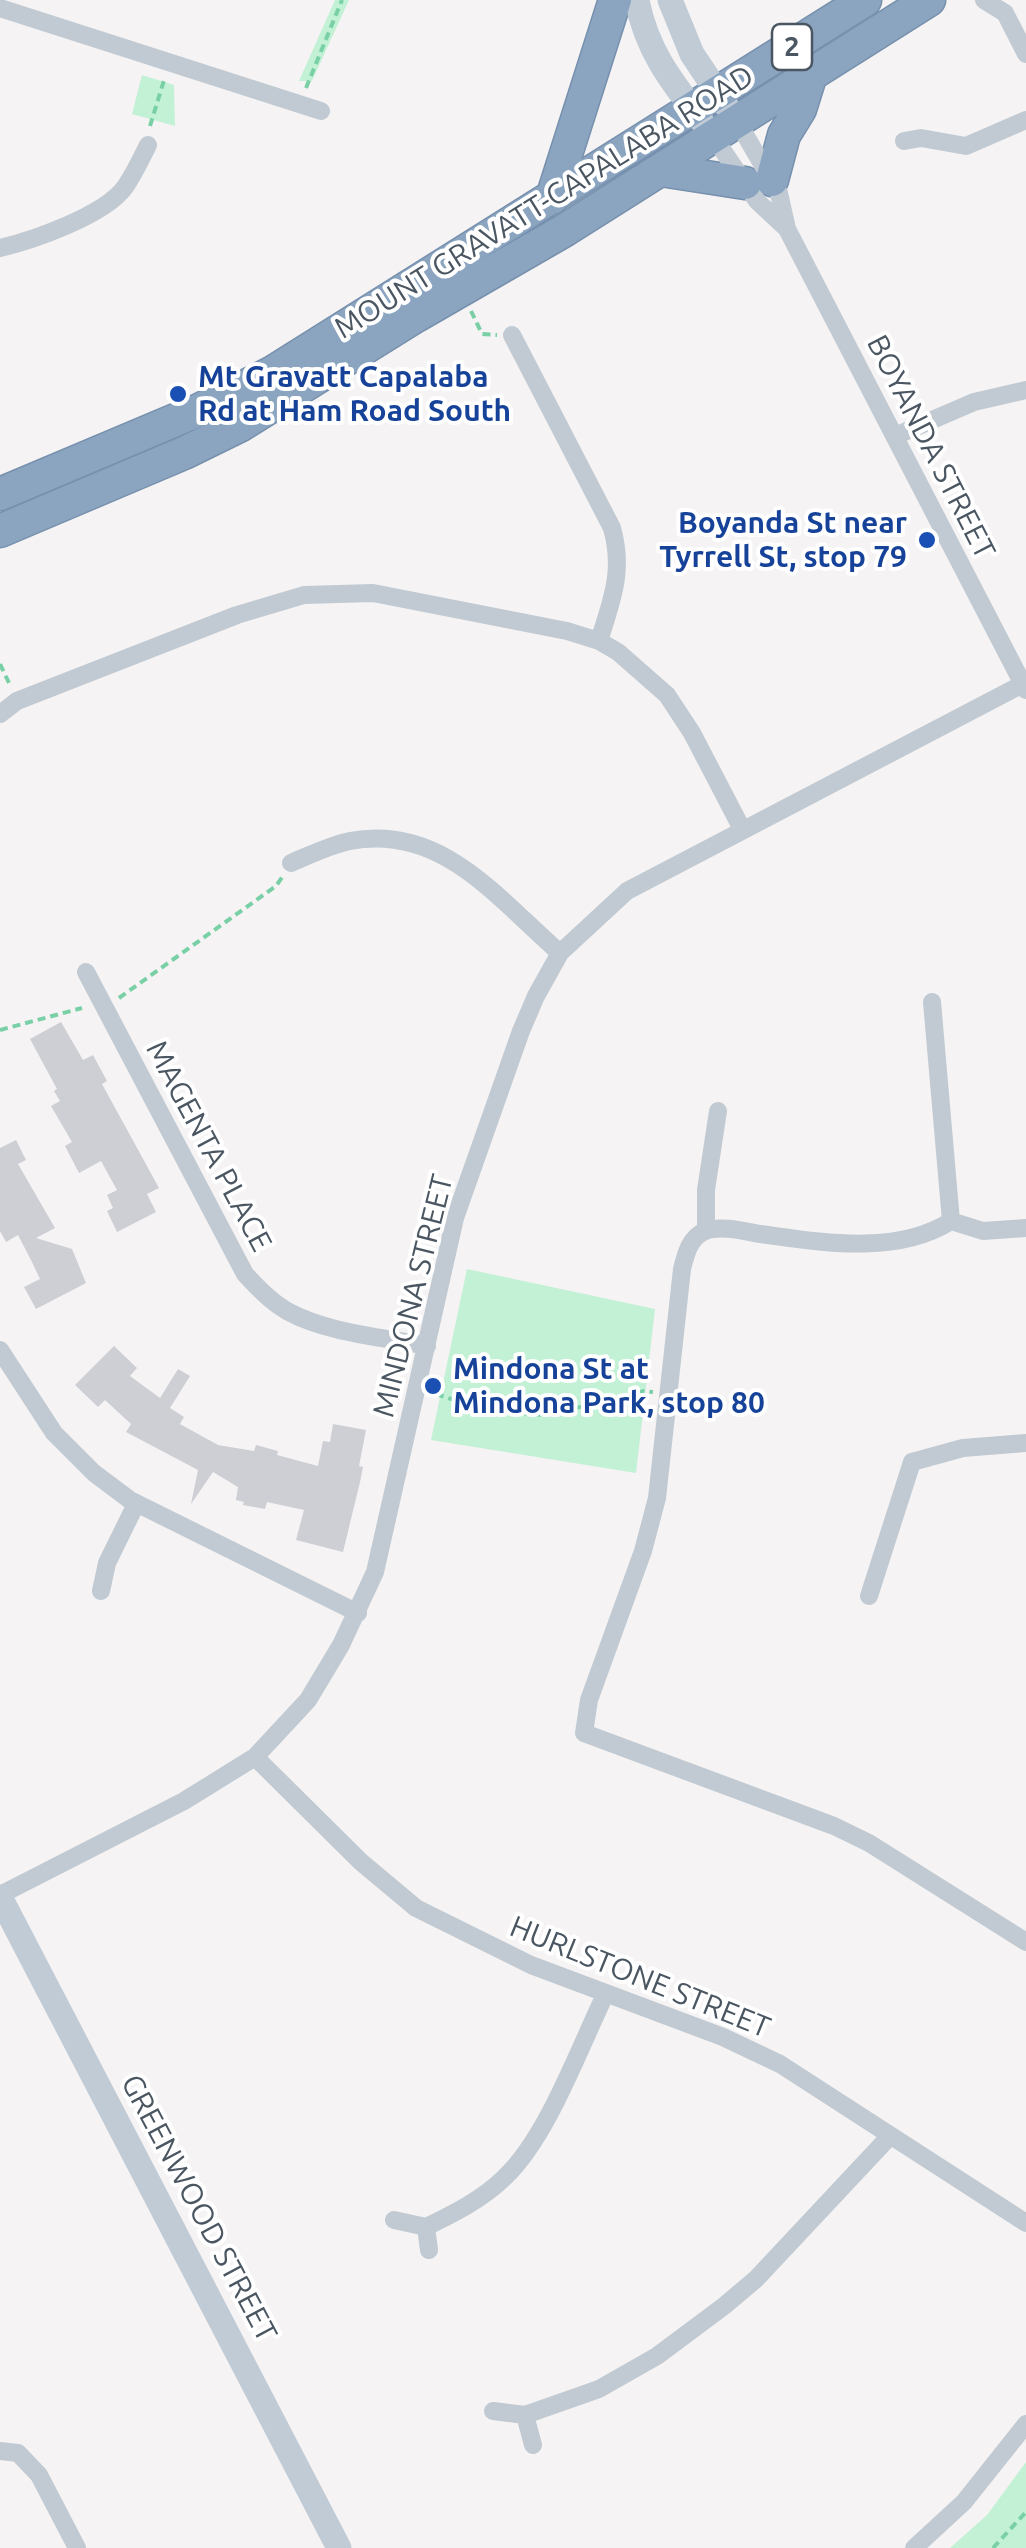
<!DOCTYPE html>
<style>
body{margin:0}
canvas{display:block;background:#f5f3f3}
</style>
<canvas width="1026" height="2548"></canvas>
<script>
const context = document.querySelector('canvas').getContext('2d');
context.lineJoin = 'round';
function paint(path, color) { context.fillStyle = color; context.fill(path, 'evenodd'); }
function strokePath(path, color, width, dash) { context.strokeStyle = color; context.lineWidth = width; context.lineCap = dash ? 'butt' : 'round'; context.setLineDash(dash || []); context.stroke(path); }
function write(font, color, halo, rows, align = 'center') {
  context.font = font + ' Ubuntu,sans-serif'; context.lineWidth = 8; context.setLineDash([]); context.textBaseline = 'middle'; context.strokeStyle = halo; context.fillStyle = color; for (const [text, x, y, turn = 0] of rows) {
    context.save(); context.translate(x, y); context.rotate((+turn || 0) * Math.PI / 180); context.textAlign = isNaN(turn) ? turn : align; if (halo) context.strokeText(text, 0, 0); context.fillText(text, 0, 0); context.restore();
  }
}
paint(new Path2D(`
 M335 0H349L312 81H299Z
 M142 75 174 85 175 126 132 114Z
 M467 1269 655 1309 636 1473 431 1440Z
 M1026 2462V2548H950L987 2515Z`), '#c3f1d5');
paint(new Path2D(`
 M61 1022 83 1060 93 1055 107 1081 102 1084 159 1188 147 1194 156 1212 117 1232 107 1211 113 1208 107 1195 117 1190 101 1161 79 1173 65 1146 72 1142 51 1106 60 1101 54 1091 57 1089 30 1039Z
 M16 1140 26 1160 18 1164 55 1228 36 1238 72 1249 86 1283 36 1309 24 1287 40 1279 32 1262 18 1235 6 1242 0 1231V1148Z
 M114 1346 137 1368 130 1376 160 1398 178 1369 190 1376 170 1408 184 1417 180 1424 218 1445 254 1451 256 1445 278 1451 277 1455 318 1466 323 1441 330 1442 333 1424 366 1430 359 1466 363 1467 360 1482 343 1552 296 1540 304 1510 267 1502 265 1509 243 1505 244 1502 236 1500 238 1487 213 1472 191 1504 198 1470 126 1432 131 1424 105 1400 98 1407 75 1385Z`), '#cdcfd5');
const highway = new Path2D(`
 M661 170 745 183
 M772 180 784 135 800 109 810 77
 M552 198 615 0
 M0 494 199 410 273 372 865 0
 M0 531 184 453 241 425 416 316 565 230 929 0`);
strokePath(highway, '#7690ad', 35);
strokePath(new Path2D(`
 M306 88 342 0
 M150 126 165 77
 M471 311 482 334 497 335
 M0 664 9 683
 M119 998 276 886 283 876
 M0 1030 82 1008
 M436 1394 488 1411 546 1415 589 1405 613 1406 643 1391 653 1392
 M993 2548 1026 2512`), '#7ad0a6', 4, [8, 5]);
strokePath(new Path2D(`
 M984 0 1005 13 1026 54
 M0 8 321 111
 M737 121 779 193 787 229 1026 690
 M713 136 757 201 787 229
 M904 141 921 138 966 146 1026 120
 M0 248C34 240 105 215 125 187 134 174 141 159 148 145
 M512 335 612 528C624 571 612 600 599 641
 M895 436 974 402 1026 390
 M0 714 17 701 237 615 304 595 373 593 567 631 599 641 618 652 667 695 692 733 742 829
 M291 863C310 855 330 845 350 841 442 824 497 898 560 953
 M86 972 245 1274C258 1288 270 1301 287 1311 327 1333 382 1337 427 1346
 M932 1002 951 1221
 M1026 1228 983 1231 951 1221C896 1256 820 1242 760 1234 744 1231 720 1225 705 1231 689 1238 686 1254 682 1269L657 1498 643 1551 589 1700 584 1733 834 1826 869 1843 1026 1942
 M706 1231V1190L718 1111
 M0 1350 54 1433 94 1473 130 1500 358 1613
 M101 1591 107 1563 136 1504
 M869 1596 912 1462 963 1448 1026 1443
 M255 1757 361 1862 416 1908 531 1965 723 2037 780 2064 1026 2223
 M0 1895 184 1801 255 1757 308 1700 341 1645 375 1572 455 1218 521 1031 536 996 560 953 627 891 1023 684
 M394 2220 426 2227 429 2250
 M426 2227C453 2214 483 2199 505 2177 548 2136 579 2048 606 1993
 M493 2411 525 2415 533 2445
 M525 2415 599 2389 657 2356 724 2306 756 2279 890 2136
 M0 2451 18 2453 39 2475 77 2548
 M914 2548 964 2502 1026 2424`), '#c1cad2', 18);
strokePath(new Path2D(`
 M637 0C646 49 671 81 701 120
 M670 0 692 54 726 105
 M0 1897 339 2548`), '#c1cbd6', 25);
strokePath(highway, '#8ba5c1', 32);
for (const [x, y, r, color] of [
 [178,394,10,"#1a4fb4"],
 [927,540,10,"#1a4fb4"],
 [433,1386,10,"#1a4fb4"]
]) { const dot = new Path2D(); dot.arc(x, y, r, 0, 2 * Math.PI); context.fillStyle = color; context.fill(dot); strokePath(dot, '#fff', 4); }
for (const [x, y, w] of [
 [792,47,40]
]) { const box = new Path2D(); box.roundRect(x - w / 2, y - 23, w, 46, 8); context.fillStyle = '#fff'; context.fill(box); strokePath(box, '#4a5661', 2.5); }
write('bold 28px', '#4a5661', null, [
 ["2",792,47]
]);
write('30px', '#4a5661', '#fff', [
 ["MOUNT GRAVATT-CAPALABA ROAD",544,202,-32],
 ["BOYANDA STREET",931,447,63],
 ["MAGENTA PLACE",209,1146,62],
 ["MINDONA STREET",413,1296,-76],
 ["HURLSTONE STREET",640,1977,22],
 ["GREENWOOD STREET",199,2208,62]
]);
write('bold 30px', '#164399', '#fff', [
 ["Mt Gravatt Capalaba",198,377],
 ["Rd at Ham Road South",198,411],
 ["Boyanda St near",907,523,"right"],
 ["Tyrrell St, stop 79",907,557,"right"],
 ["Mindona St at",453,1369],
 ["Mindona Park, stop 80",453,1403]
], 'left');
</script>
